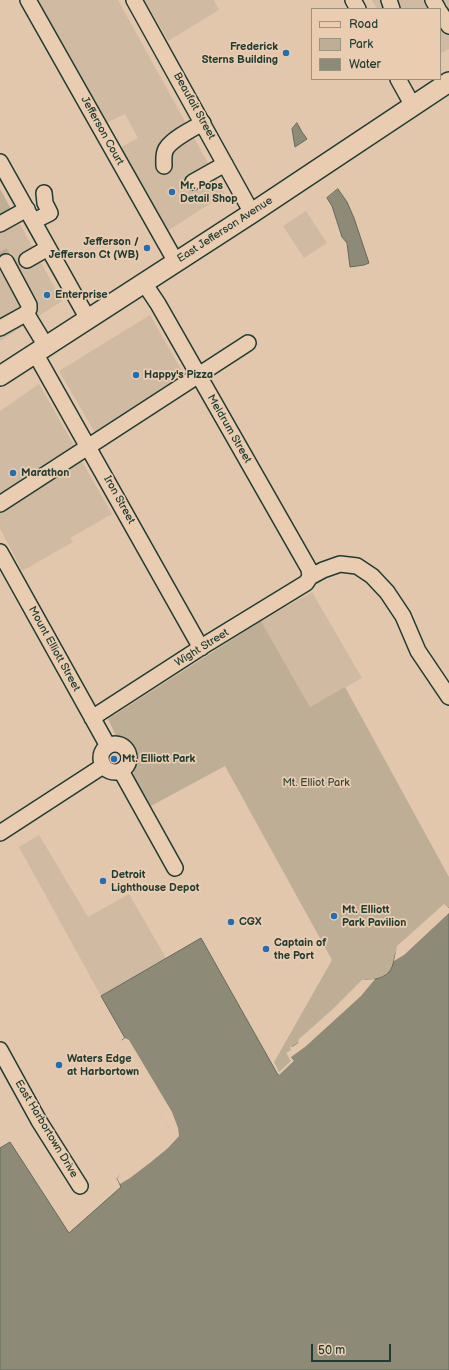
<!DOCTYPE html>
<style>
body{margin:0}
#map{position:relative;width:449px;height:1370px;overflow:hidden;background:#e2c7ac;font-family:"Balsamiq Sans",sans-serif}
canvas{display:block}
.legend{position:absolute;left:311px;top:8px;width:130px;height:72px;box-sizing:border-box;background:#eacdb1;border:1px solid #99937f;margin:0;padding:5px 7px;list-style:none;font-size:12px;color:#1f3d34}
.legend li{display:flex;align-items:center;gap:8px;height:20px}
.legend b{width:20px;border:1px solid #99937f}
.scale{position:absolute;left:311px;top:1344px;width:80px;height:18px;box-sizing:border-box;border:2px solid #1f3d34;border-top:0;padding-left:5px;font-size:12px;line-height:14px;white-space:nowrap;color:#1f3d34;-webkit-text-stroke:3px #eacdb1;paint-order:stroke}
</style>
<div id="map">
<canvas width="449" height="1370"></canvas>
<ul class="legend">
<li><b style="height:5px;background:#eacdb1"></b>Road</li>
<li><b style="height:11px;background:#beae96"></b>Park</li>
<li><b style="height:11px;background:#8d8b78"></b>Water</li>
</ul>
<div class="scale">50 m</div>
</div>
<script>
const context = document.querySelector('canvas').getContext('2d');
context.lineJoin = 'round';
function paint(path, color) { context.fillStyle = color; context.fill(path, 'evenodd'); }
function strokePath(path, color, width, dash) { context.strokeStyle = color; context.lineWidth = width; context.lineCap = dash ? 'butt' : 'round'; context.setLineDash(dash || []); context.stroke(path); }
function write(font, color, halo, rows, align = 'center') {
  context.font = font + ' "Balsamiq Sans",sans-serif'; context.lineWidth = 3.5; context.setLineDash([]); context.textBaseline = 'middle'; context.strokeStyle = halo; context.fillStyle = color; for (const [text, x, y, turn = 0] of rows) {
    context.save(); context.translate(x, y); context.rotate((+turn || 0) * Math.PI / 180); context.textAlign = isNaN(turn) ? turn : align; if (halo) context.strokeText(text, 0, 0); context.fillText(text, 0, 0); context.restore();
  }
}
paint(new Path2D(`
 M38 0H118L225 194 166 232 119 148 138 138 130 123 125 114 106 123Z
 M145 0H214L219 10 168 41Z
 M372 0H449V49L440 54V9H377Z
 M306 211 327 243 304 258 283 226Z
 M20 224 62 301 0 341V233Z
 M150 315 186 378 97 436 59 371Z
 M39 384 76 449 0 498V411Z
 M80 458 112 514 70 538 73 542 22 571 0 528V510Z
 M312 592 362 678 310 707 261 621Z
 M39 835 88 917 129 894 166 958 101 996 19 847Z`), '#d0baa1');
paint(new Path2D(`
 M0 189 11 209 0 216Z
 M261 621 310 707 345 687 449 877V908L397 949 393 966 388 972 382 977 373 980 297 1044 292 1047 294 1061 279 1075 273 1064 332 960 225 766 149 807 133 776C133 772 136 768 137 764 141 749 129 738 116 736L108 719Z`), '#beae96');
const water = new Path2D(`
 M297 123 302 132 307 139 295 147 292 129Z
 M338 189 347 202 354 218 369 263 364 265 350 267 347 243 342 237 332 206 327 198Z
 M445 906 449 908V1370H0V1148L10 1142 69 1233 121 1187 117 1178 171 1131 122 1040 125 1038 101 996 201 938 278 1075 294 1061 288 1053 294 1051 292 1047 298 1043 365 980C373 980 381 979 388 973 396 965 393 953 399 947 413 932 430 919 445 906Z`);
paint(water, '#8d8b78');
strokePath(water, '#616c5d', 1);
paint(new Path2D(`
 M444 904 449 908V913L404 955 394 961 397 946Z
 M375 979 361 996 305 1047 291 1057 294 1061 279 1075 273 1064 274 1062 279 1072 291 1061 286 1053 291 1050 290 1046 292 1047 298 1043 299 1039 333 1009 362 980Z
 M125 1038 129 1040 172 1112 178 1128 179 1136 168 1148 151 1162 130 1178 120 1184 117 1178 124 1170 169 1130 168 1127 121 1041Z`), '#e2c7ac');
strokePath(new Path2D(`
 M0 252 6 262`), '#bbab94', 15, [15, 8]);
const minor = new Path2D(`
 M28 0 176 262
 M134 0 252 213
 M353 0 358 9
 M389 0 392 9
 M433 0 438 9
 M440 12 449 26
 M398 79 413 106
 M0 162 88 319
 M164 166C164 161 163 154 166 149 172 139 192 129 203 123
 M193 182 225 164
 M34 221 50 213 45 203 44 193
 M0 224 27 209
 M27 260 48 248
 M144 283 158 304 309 569 310 577
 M26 313 46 346
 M0 328 27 313 29 309V305L6 262
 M35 353 201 648
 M0 504 248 343
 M0 552 108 746
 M92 718 208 643 306 583 310 577 323 570 340 564 357 566 372 576 387 592 403 616 418 651 449 697
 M101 758a14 14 0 1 1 28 0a14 14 0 1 1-28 0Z
 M121 771 175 868
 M0 833 103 766
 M0 1050 39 1121 80 1186`);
const major = new Path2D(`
 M0 376 252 213 449 82`);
strokePath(minor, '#1f3d34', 18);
strokePath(major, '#1f3d34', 22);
strokePath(minor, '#eacdb1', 15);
strokePath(major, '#eacdb1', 19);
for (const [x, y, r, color] of [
 [286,53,4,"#1f6fb2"],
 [172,192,4,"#1f6fb2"],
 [147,248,4,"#1f6fb2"],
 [47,295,4,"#1f6fb2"],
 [136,375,4,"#1f6fb2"],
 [13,473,4,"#1f6fb2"],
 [114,759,4,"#1f6fb2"],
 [103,881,4,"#1f6fb2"],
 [334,916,4,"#1f6fb2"],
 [231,922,4,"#1f6fb2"],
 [266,949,4,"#1f6fb2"],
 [59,1065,4,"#1f6fb2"]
]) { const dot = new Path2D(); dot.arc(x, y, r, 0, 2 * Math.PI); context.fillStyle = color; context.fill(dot); strokePath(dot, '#eacdb1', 1.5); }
write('bold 11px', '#1f3d34', '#eacdb1', [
 ["Frederick",278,47,"right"],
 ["Sterns Building",278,60,"right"],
 ["Mr. Pops",180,186],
 ["Detail Shop",180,199],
 ["Jefferson /",139,242,"right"],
 ["Jefferson Ct (WB)",139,255,"right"],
 ["Enterprise",55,295],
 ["Happy's Pizza",144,375],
 ["Marathon",21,473],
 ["Mt. Elliott Park",122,759],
 ["Detroit",111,875],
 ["Lighthouse Depot",111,888],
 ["Mt. Elliott",342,910],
 ["Park Pavilion",342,923],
 ["CGX",239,922],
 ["Captain of",274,943],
 ["the Port",274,956],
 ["Waters Edge",67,1059],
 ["at Harbortown",67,1072]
], 'left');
write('11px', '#1f3d34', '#eacdb1', [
 ["Beaufait Street",194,106,61],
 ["Jefferson Court",102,131,61],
 ["East Jefferson Avenue",225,230,-33],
 ["Meldrum Street",229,429,60],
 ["Iron Street",119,500,61],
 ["Wight Street",202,648,-32],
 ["Mount Elliott Street",54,649,61],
 ["East Harbortown Drive",46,1129,59]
]);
write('11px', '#2f483e', '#eacdb1', [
 ["Mt. Elliot Park",316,783]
]);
</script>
